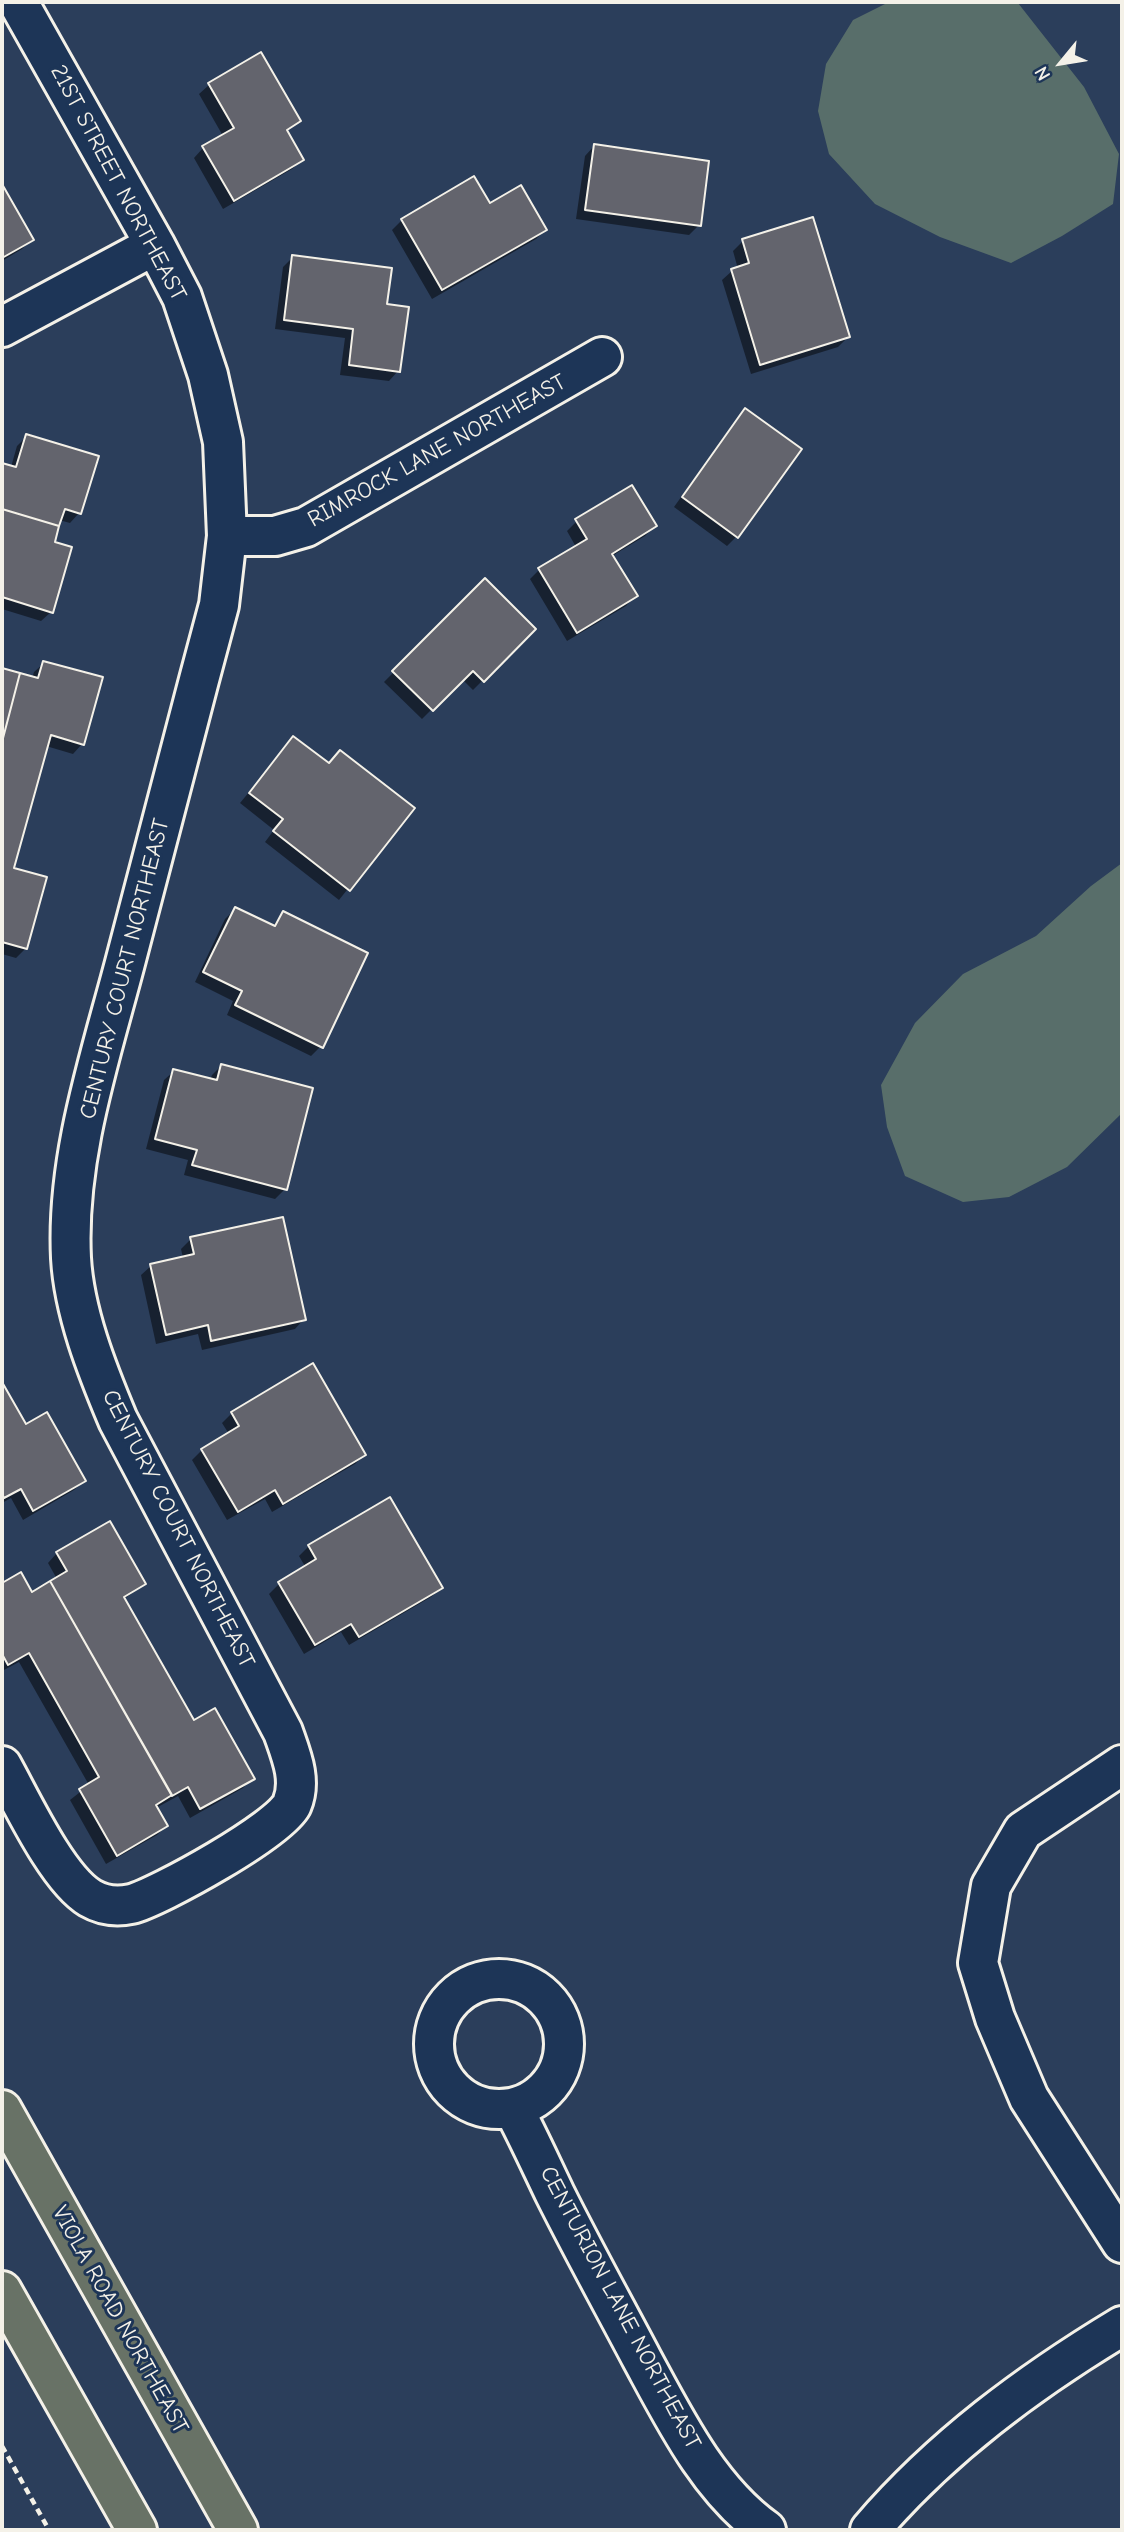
<!DOCTYPE html>
<style>
body{margin:0}
#map{position:relative;width:1124px;height:2532px;overflow:hidden;background:#2b3e5b;font-family:"Comic Neue",sans-serif}
canvas{display:block}
.frame{position:absolute;inset:0;border:4px solid #f4f1e8;pointer-events:none}
.north{position:absolute;left:1026px;top:28px;width:70px;height:70px;-webkit-text-stroke:5px #1d3557;paint-order:stroke;rotate:240deg;font-size:19px;font-weight:700;line-height:28px;text-align:center;color:#f4f1e8}
.north::after{content:'';display:block;margin:auto;width:24px;height:32px;background:#f4f1e8;clip-path:polygon(50% 0,100% 100%,50% 72%,0 100%)}
</style>
<div id="map">
<canvas width="1124" height="2532"></canvas>
<div class="frame"></div>
<div class="north">N</div>
</div>
<script>
const context = document.querySelector('canvas').getContext('2d');
context.lineJoin = 'round';
function paint(path, color) { context.fillStyle = color; context.fill(path, 'evenodd'); }
function strokePath(path, color, width, dash) { context.strokeStyle = color; context.lineWidth = width; context.lineCap = dash ? 'butt' : 'round'; context.setLineDash(dash || []); context.stroke(path); }
function write(font, color, halo, rows, align = 'center') {
  context.font = font + ' "Comic Neue",sans-serif'; context.lineWidth = 6; context.setLineDash([]); context.textBaseline = 'middle'; context.strokeStyle = halo; context.fillStyle = color; for (const [text, x, y, turn = 0] of rows) {
    context.save(); context.translate(x, y); context.rotate((+turn || 0) * Math.PI / 180); context.textAlign = isNaN(turn) ? turn : align; if (halo) context.strokeText(text, 0, 0); context.fillText(text, 0, 0); context.restore();
  }
}
paint(new Path2D(`
 M889 2 1018 3 1084 87 1119 154 1113 204 1062 236 1011 263 940 237 875 204 829 154 818 111 826 64 853 20Z
 M1122 863 1121 1114 1067 1167 1009 1197 963 1202 905 1176 887 1127 881 1085 915 1023 963 974 1036 936 1091 886Z`), '#586e6a');
paint(new Path2D(`
 M261 55 299 121 286 132 302 160 292 169 223 209 194 158 203 148 223 136 199 94 209 85Z
 M594 146 699 225 689 235 576 219 585 156Z
 M2 187 31 240 22 249 2 261Z
 M489 205 545 230 536 239 432 299 392 230 402 220Z
 M743 241 848 337 838 347 751 374 722 280 732 271 738 269 733 251Z
 M293 257 385 306 398 371 389 381 340 375 345 338 275 329 283 267Z
 M746 411 737 536 727 546 674 507 736 420Z
 M27 436 79 513 70 523 59 520 53 543 51 612 41 621 2 609V464L11 467 17 446Z
 M577 521 655 526 645 536 612 556 635 596 626 606 567 641 530 579 539 570 576 547 567 531Z
 M485 580 534 629 473 690 462 679 422 719 384 682Z
 M44 663 82 744 73 754 46 746 12 869 26 948 16 958 2 954V669L32 678 34 672Z
 M294 738 328 765 412 808 339 900 265 842 274 830 240 803Z
 M235 909 272 927 283 913 321 1046 311 1056 227 1015 233 1001 195 982 225 919Z
 M221 1066 285 1189 275 1199 184 1175 188 1160 146 1149 164 1080 174 1071 210 1080 212 1075Z
 M191 1239 304 1319 295 1329 202 1350 198 1334 156 1344 141 1275 151 1266 183 1258 181 1249Z
 M2 1385 25 1427 84 1481 74 1490 23 1520 11 1498 2 1503Z
 M232 1413 364 1455 355 1464 272 1512 265 1499 227 1520 192 1460 202 1450 229 1434 222 1423Z
 M309 1546 441 1588 431 1597 349 1645 341 1632 304 1654 269 1594 279 1584 306 1568 299 1556Z
 M57 1553 144 1584 123 1600 193 1722 252 1778 243 1788 190 1818 178 1796 156 1808 166 1826 157 1835 106 1864 70 1800 89 1785 19 1662 2 1671V1585L20 1574 32 1594 57 1579 48 1563Z`), '#0007');
const building = new Path2D(`
 M261 52 301 121 287 130 304 160 234 201 202 146 234 128 208 83Z
 M594 144 709 161 701 226 585 210Z
 M474 176 490 203 521 185 547 230 442 290 401 219Z
 M2 184 34 240 2 258Z
 M813 217 850 337 760 365 731 269 749 263 742 239Z
 M292 255 392 268 387 304 409 307 400 372 349 365 353 329 284 320Z
 M745 408 802 449 738 538 682 497Z
 M26 434 99 456 81 514 65 509 59 526 2 509V463L16 467Z
 M632 485 657 526 612 554 638 596 577 633 538 568 587 539 575 519Z
 M2 509 59 526 55 542 72 547 53 613 2 597Z
 M485 578 536 629 484 682 473 671 433 711 392 671Z
 M43 661 103 677 84 745 51 735 14 868 47 877 27 949 2 942V742L20 673 38 678Z
 M2 668 20 673 2 742Z
 M293 736 329 763 340 750 415 808 350 891 273 831 283 819 249 793Z
 M235 907 275 926 283 911 368 953 323 1048 235 1005 242 991 203 972Z
 M221 1064 313 1088 287 1190 192 1165 197 1150 155 1139 173 1069 217 1080Z
 M283 1217 306 1320 211 1341 208 1325 166 1335 150 1264 194 1254 190 1237Z
 M313 1363 366 1455 283 1504 275 1490 238 1512 201 1449 239 1426 231 1412Z
 M2 1382 26 1424 47 1412 86 1481 33 1511 21 1489 4 1498 2 1494Z
 M390 1497 443 1588 359 1637 351 1624 315 1645 278 1582 316 1559 308 1545Z
 M110 1521 146 1584 124 1597 194 1720 215 1708 255 1779 200 1809 188 1787 172 1796 50 1581 67 1571 56 1552Z
 M21 1572 32 1592 50 1581 172 1795 156 1805 168 1826 117 1856 79 1789 99 1777 29 1653 8 1665 2 1654V1583Z`);
paint(building, '#63646d');
strokePath(building, '#f4f1e8', 2);
const minor = new Path2D(`
 M2 327 155 245
 M227 536H275L306 527 602 357
 M1122 1765 1023 1831 991 1886 978 1963 995 2018 1029 2098 1122 2243
 M2 1766C22 1802 57 1878 90 1898 102 1905 117 1907 131 1904 157 1898 283 1828 292 1804 302 1780 291 1755 283 1732L118 1420C97 1370 74 1312 71 1258 66 1158 100 1058 125 963 156 843 187 724 219 605L227 536 223 442 208 375 182 297 155 245 18 2
 M434 2044a65 65 0 1 1 130 0a65 65 0 1 1-130 0Z
 M513 2108C528 2136 541 2165 555 2194 583 2250 613 2304 642 2359 675 2420 709 2489 766 2530
 M870 2530C941 2447 1029 2382 1122 2326`);
const major = new Path2D(`
 M2 2110 238 2530
 M2 2291 137 2530`);
strokePath(minor, '#f4f1e8', 44);
strokePath(major, '#f4f1e8', 44);
strokePath(new Path2D(`
 M2 2446 49 2530`), '#f4f1e8', 4.5, [7, 5]);
strokePath(minor, '#1d3557', 38);
strokePath(major, '#687266', 38);
write('23px', '#f4f1e8', '#1d3557', [
 ["21ST STREET NORTHEAST",118,183,62],
 ["RIMROCK LANE NORTHEAST",437,451,-29],
 ["CENTURY COURT NORTHEAST",125,969,-76],
 ["CENTURY COURT NORTHEAST",178,1529,63],
 ["CENTURION LANE NORTHEAST",620,2308,62],
 ["VIOLA ROAD NORTHEAST",120,2320,61]
]);
</script>
